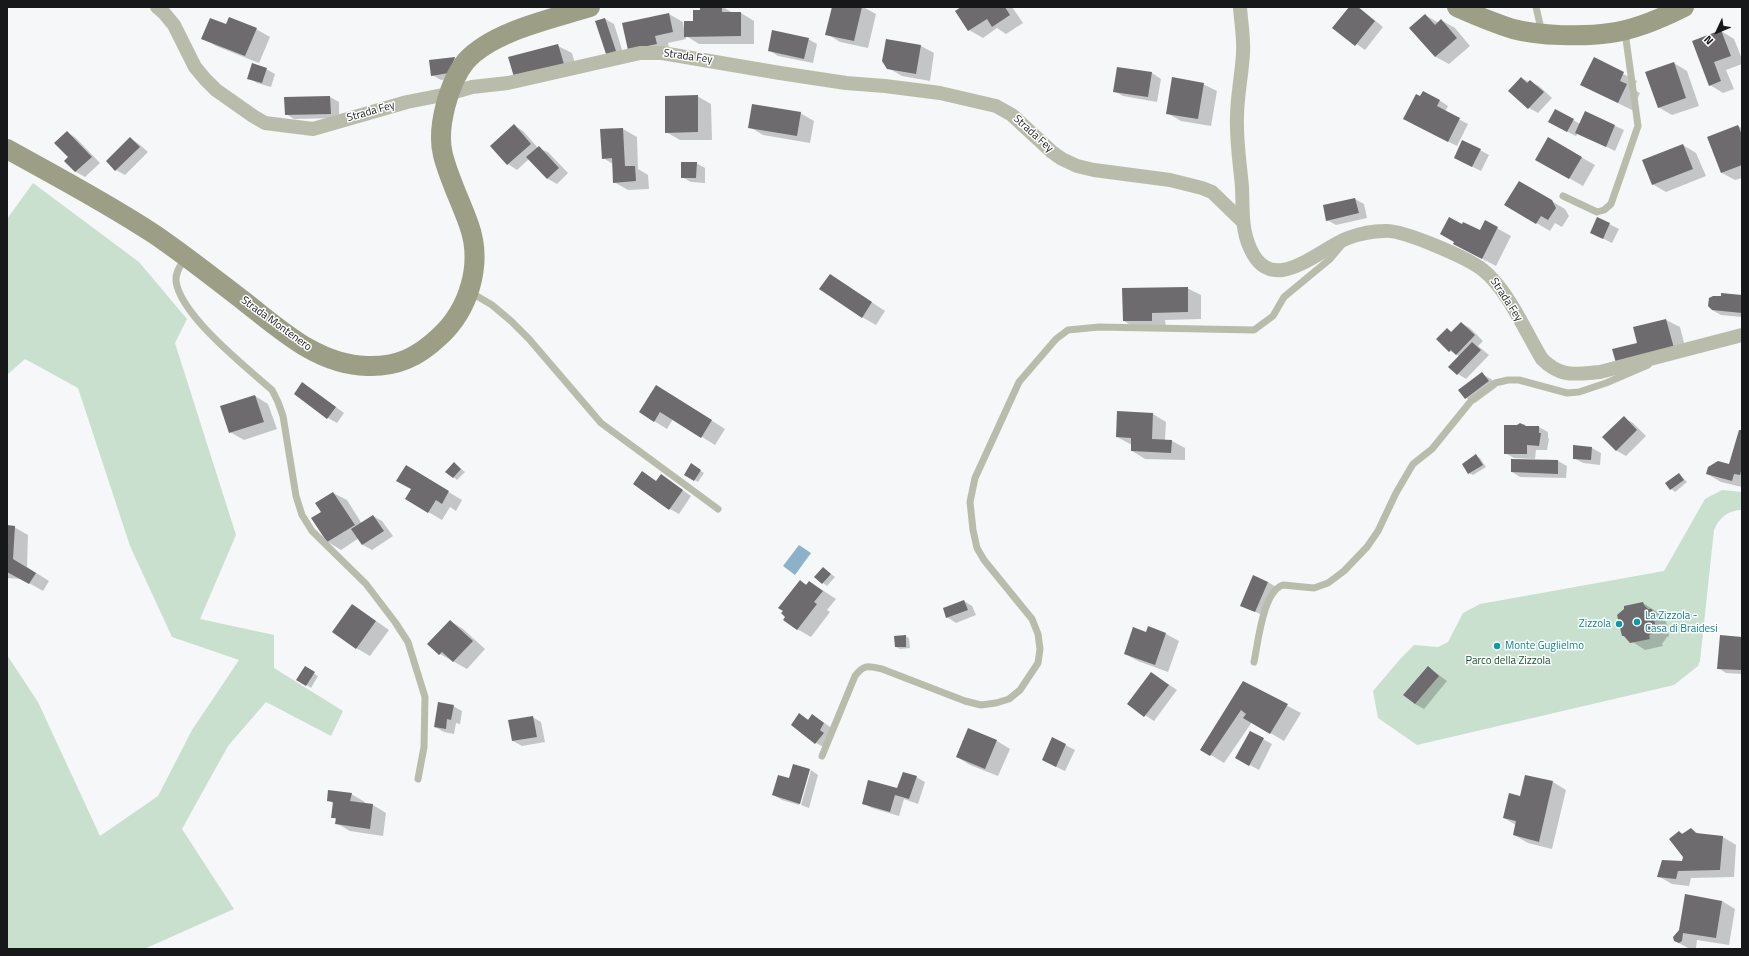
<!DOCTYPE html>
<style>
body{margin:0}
#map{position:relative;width:1749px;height:956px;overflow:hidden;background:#f6f7f9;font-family:"Titillium Web",sans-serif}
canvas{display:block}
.frame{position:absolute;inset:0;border:8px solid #171819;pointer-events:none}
.north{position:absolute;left:1697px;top:12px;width:40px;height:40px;-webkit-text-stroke:3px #fff;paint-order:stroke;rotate:226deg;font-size:11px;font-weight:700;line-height:16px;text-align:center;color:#171819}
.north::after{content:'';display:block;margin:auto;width:14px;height:18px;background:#171819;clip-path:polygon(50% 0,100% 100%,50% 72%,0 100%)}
</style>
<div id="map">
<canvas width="1749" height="956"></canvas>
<div class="frame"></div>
<div class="north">N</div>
</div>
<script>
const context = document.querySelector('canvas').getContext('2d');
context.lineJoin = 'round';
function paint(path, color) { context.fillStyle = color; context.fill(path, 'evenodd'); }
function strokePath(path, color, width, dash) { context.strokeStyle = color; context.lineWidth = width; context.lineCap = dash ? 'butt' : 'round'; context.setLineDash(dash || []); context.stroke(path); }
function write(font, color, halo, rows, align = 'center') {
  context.font = font + ' "Titillium Web",sans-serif'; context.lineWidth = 3; context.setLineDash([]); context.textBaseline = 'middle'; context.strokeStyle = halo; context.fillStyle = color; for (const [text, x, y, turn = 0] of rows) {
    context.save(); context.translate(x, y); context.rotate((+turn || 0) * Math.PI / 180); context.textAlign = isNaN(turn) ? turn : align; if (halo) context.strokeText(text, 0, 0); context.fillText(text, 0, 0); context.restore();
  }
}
paint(new Path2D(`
 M33 183 139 262 187 319 175 343 236 535 200 619 274 635V668L343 711 331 736 266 702 228 746 182 829 234 909 144 949H7V655L38 702 100 836 158 796 192 730 239 660 172 637 130 546 78 388 25 359 7 375V219Z
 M1722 490 1742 492V510C1728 510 1719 518 1714 530L1700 661 1698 666 1674 685 1417 745 1378 718 1373 691 1401 658 1414 645 1438 647 1448 642 1463 613 1480 604 1664 571 1705 499Z`), '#c9e0cf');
paint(new Path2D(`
 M799 545 811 553 795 575 783 566Z`), '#8cb2ca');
paint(new Path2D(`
 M701 7H723L733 13H741L754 21V44H699L686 36V39L668 43 670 52 642 58 623 23 669 14 683 22 684 29 694 22 701 11Z
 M833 7H863L876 14 868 48 840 42 827 34Z
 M963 7H1012L1023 23 1006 34 997 28 983 38 969 30Z
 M1350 7H1358L1361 9 1383 27 1365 50 1334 28Z
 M1425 15 1439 23 1441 20 1455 28 1470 46 1449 64 1436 57 1410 28Z
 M605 19 614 24 624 56 606 54Z
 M227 26 256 29 270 37 259 63 216 46 202 38Z
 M1721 31 1734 39 1742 59V64L1726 70 1734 89 1723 93 1710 85 1693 42Z
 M808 39 817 44 813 63 778 56 769 50Z
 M558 46 572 53 577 71 510 58Z
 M921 46 934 53 930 81 902 76 888 68Z
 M455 58 464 63 458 78 441 80 432 75 430 61Z
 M1594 59 1637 81 1633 89 1640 93 1632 110 1595 92Z
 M1674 63 1687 71 1699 106 1672 115 1658 107Z
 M266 69 275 74 271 87 257 83 249 78Z
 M1152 73 1161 79 1157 102 1123 96 1114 91Z
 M1521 78 1539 86 1552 98 1538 113 1529 108 1509 91Z
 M1203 84 1217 91 1211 126 1181 121 1167 113Z
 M697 96 711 104 712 140H680L666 132Z
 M330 97 339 102V118L294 119 286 114 285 98Z
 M1421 98 1439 100 1448 106 1445 112 1468 124 1457 146 1413 124Z
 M1585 112 1624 130 1615 151 1578 133 1576 136 1558 127 1573 120 1580 124Z
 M800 113 814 121 810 143 763 135 750 127Z
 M514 125 523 131 538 148 548 152 568 173 557 184 548 179 529 159 517 170 508 164 491 146Z
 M1738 126 1742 128V178L1735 180 1722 173Z
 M623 129 637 137 638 169 648 175 649 189 628 190 614 182 613 164 603 158 601 130Z
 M67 132 76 138 100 163 85 177 76 172 66 161 69 157Z
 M130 138 139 144 148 152 125 175 116 170 107 161Z
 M1549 139 1595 165 1583 186 1537 160Z
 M1683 145 1696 153 1706 176 1666 192 1652 184Z
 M1480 150 1489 155 1481 171 1455 158Z
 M696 163 705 168V183L691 182 682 177Z
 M1533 190 1565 209 1569 216 1562 227 1555 223 1550 231 1506 205Z
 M1355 199 1364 204 1367 218 1336 225 1327 220Z
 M1597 218 1619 229 1612 243 1600 237Z
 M1486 222 1511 236 1496 266 1454 244 1463 226 1481 232Z
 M831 275 885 311 876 325 862 317Z
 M1187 288 1201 295V319L1165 320 1166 328 1137 329 1124 321Z
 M1742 296V317L1721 315 1712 310Z
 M1666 320 1680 327 1687 355 1638 344Z
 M1461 323 1470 328 1483 341 1478 346 1489 355 1466 379 1458 374 1459 356 1450 351 1447 329 1452 332Z
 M1482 374 1491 379 1497 387 1475 403 1466 398Z
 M311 389 344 413 337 423 328 418Z
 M670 394 725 429 715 445 673 419 667 429 654 421Z
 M255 396 268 404 277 429 244 440 230 432Z
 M1153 414 1166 422 1165 440 1172 441 1185 448V460L1145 459 1132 451V445L1117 437Z
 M1624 418 1633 423 1646 436 1626 456 1617 451 1604 437Z
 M1524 424 1527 427H1539L1548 432V438L1549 439 1547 450H1536L1535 459 1514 458 1505 453 1518 426Z
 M1742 431V487L1721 482 1707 474 1729 465Z
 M1592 448 1601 453 1600 465 1583 463 1574 458Z
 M1476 456 1480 458 1486 467 1473 475 1469 473Z
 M1512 460 1558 461 1567 466 1566 478 1520 477 1512 472Z
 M454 463 465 472 457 480 447 472Z
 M691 465 704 473 698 482 685 474Z
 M406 467 462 500 456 511 450 507 442 520 406 499 412 489Z
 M642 472 657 482 670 481 691 496 679 514 670 509Z
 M1679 474 1687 482 1675 492 1666 484Z
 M333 493 347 500 362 524 373 516 382 521 393 536 372 550 363 545 359 538 341 550 328 542 313 518 322 513Z
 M7 526 14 527 28 535 27 567 49 581 43 591 22 579 7 578Z
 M823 568 835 577 827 586 816 577Z
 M800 581 807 585 810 582 836 599 827 610 830 612 811 637 797 629Z
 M1268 582 1276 587 1264 616 1241 605Z
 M964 601 972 606 976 615 956 623 947 617Z
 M1643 603 1665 617 1669 636 1667 637 1662 644 1663 646 1645 650 1622 635Z
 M353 605 389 630 370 656 356 648Z
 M450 621 463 629 485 649 467 669 440 654Z
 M1148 628 1166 634 1179 641 1168 672 1138 661 1125 654 1146 633Z
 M905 636 909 638 910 648 900 649 896 647Z
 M1742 638V674L1726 673 1718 668Z
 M1428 667 1447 681 1424 709 1415 704Z
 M305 668 318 676 311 688 298 679Z
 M1152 673 1177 690 1154 721 1128 704Z
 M1244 683 1301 713 1284 741 1252 722 1224 763 1201 749Z
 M453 706 462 711 460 724 456 723 454 734 444 732 435 727Z
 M800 715 809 720 813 715 833 729 825 748 816 743Z
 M532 717 541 722 545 742 522 746 513 741Z
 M1250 732 1272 744 1259 770 1237 758Z
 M1052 738 1075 750 1065 771 1052 765Z
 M997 741 1010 749 998 776 970 765 957 757Z
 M810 769 799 805 782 800 773 795 790 779Z
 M811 770 818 775 809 808 801 805Z
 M916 777 925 782 918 804 904 799 899 816 872 808 863 803 898 790Z
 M1553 782 1566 790 1552 849 1528 843 1514 835 1516 825 1504 818 1521 797Z
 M351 794 365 802 364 804 373 805 386 813 383 836 350 831 336 823 337 820 332 817 334 804 328 800Z
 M1691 829 1699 834 1723 837 1736 845 1734 877 1691 878 1689 886 1672 884 1658 876 1683 862 1684 857 1679 832 1683 834Z
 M1722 901 1735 909 1729 945 1697 940 1696 948 1690 949 1675 941 1674 937Z`), '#0003');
paint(new Path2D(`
 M700 7H722V12H741V36L684 37V21H693V10H700Z
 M832 7H862L854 41 825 35Z
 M961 7H1005L1010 15 992 27 987 19 968 31 955 11Z
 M1349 7H1358L1375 21 1355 46 1332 28Z
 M669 13 673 32 655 36 657 44 628 50 622 23Z
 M1425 14 1435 25 1441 19 1457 38 1435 57 1409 28Z
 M229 17 257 28 245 56 201 39 210 18 226 24Z
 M605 18 616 51 606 54 595 21Z
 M772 30 809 38 804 59 768 51Z
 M1721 30 1731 56 1714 62 1721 81 1709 86 1692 41Z
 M886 39 921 45 916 74 887 69 882 61Z
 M558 44 564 64 514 77 508 57Z
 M455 57 449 73 431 76 429 60Z
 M1594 57 1624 72 1620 81 1627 84 1618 103 1580 85Z
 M1674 62 1686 98 1658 108 1645 72Z
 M252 63 267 68 262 83 247 79Z
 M1117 67 1152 72 1148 97 1113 92Z
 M1172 77 1204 83 1198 119 1166 114Z
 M1521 77 1527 83 1530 80 1544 92 1528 109 1508 91Z
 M1423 91 1440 100 1437 106 1460 118 1448 142 1403 119 1416 94 1420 96Z
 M698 95V132L665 133V96Z
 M330 96 331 114 285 115 284 97Z
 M752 104 801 112 797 136 748 128Z
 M1555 109 1574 119 1567 132 1548 122Z
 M1585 111 1615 125 1606 147 1575 133Z
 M514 124 531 144 507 165 490 146Z
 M1738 125 1742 135V165L1721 173 1707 137Z
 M623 128 625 166H635L636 181 613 183 612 158 602 159 600 129Z
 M67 131 92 157 75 172 64 161 68 157 54 143Z
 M130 137 140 147 115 171 106 161Z
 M1548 137 1582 157 1569 179 1535 160Z
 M1462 140 1481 149 1472 167 1454 158Z
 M1683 144 1693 169 1652 185 1642 160Z
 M539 146 559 168 547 179 526 157Z
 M681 162H697L696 178H681Z
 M1519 181 1552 200 1556 208 1548 220 1541 216 1536 224 1504 205Z
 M1355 198 1359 213 1326 221 1323 205Z
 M1449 217 1462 224 1463 222 1480 230 1485 220 1498 227 1482 259 1453 244 1454 242 1440 234Z
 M1597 217 1610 223 1603 239 1590 233Z
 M830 274 872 302 862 318 819 289Z
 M1188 287V312L1152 313V321H1123L1122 288Z
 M1721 293 1742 295V313L1712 310 1708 306 1709 298 1713 296H1721Z
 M1666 319 1674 348 1616 363 1612 349 1637 343 1633 327Z
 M1461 322 1475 335 1456 355 1451 350 1449 352 1436 339 1447 328 1451 332Z
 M1472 342 1481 350 1457 375 1448 367Z
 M1482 372 1489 381 1465 399 1458 390Z
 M302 382 336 407 327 419 294 394Z
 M656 385 712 420 701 438 660 412 654 422 639 412Z
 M255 395 264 422 229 433 220 406Z
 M1117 411 1153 413 1152 439 1172 440 1171 453 1131 451V438L1116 437Z
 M1624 416 1637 430 1616 451 1602 437Z
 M1520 423 1526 426H1539V433H1541L1539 446 1527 445V454H1504V425H1517Z
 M1739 430H1742V468L1740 475 1734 474 1732 481 1706 474 1708 467 1718 461 1729 464Z
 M1573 445 1592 447 1591 460 1573 459Z
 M1476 454 1483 465 1468 474 1462 464Z
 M1511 459 1558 460V474L1511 472Z
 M454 462 461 469 453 478 445 472Z
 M691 463 701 470 694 481 684 475Z
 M406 465 449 491 442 504 436 500 428 513 405 499 411 489 396 481Z
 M642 471 656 481 661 474 683 490 669 510 633 484Z
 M1679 473 1684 480 1670 490 1665 483Z
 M333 492 355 525 327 542 311 518 321 512 315 503Z
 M373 515 384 531 362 545 351 529Z
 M7 525 15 526 13 559 36 573 29 584 7 572Z
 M823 567 831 574 822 584 814 577Z
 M1253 575 1268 582 1255 612 1240 606Z
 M800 580 806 585 809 581 823 591 814 602 817 604 797 630 783 620 785 617 781 613 783 611 778 608Z
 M964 600 968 610 946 618 943 608Z
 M1643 602 1644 605 1648 609H1652L1656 629 1653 630 1649 636 1650 639 1630 643 1624 636H1622L1617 615 1624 609V606Z
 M352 604 376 621 356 649 332 632Z
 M450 620 473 641 453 662 442 652 439 655 427 644Z
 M1148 626 1166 633 1155 665 1124 654 1133 627 1146 632Z
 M906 635V647H895L894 636Z
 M1720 635 1742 637V670L1717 669Z
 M305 666 315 672 306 686 296 680Z
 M1428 666 1439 676 1415 704 1403 695Z
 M1151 672 1169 685 1144 717 1127 704Z
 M1243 681 1288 704 1270 734 1243 718 1246 714 1241 710 1210 756 1200 750Z
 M438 702 454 705 451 720 447 719 446 729 434 727Z
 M799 713 808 720 812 714 824 723 820 730 824 733 815 744 791 725Z
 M533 716 537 737 512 741 508 720Z
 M968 728 997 740 985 769 956 757Z
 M1250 731 1264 738 1249 766 1235 758Z
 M1052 737 1066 744 1056 767 1042 760Z
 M793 764 810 769 800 804 772 795 778 775 789 778Z
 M903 772 917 776 909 799 895 795 890 812 862 804 868 780 897 788Z
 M1525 775 1553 781 1539 842 1513 835 1516 821 1503 818 1509 793 1520 796Z
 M328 790 352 793 350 801 373 804 370 829 335 824 336 818H331L333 802 327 801Z
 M1691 828 1696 833 1723 836 1720 870 1678 871 1676 879 1657 877 1662 860 1682 861 1683 857 1669 839 1679 831 1682 834Z
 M1685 894 1722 901 1716 938 1683 933 1682 941 1679 943 1674 941 1673 937 1679 930Z`), '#6d6b6d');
strokePath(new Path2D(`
 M1536 7 1542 33
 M1563 196 1597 212 1604 210 1611 204 1638 126 1625 32
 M185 258C181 265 175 272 176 281 180 315 246 367 272 390L278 402 283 416 296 496 302 515 312 531 366 584 395 622 408 642 425 697 424 747 418 779
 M470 292 492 305 511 321 529 339 601 423 718 509
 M1254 662C1258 643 1263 591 1283 585L1314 588 1328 583 1344 571 1367 547 1378 531 1396 493 1413 464 1432 449 1471 401 1495 383 1508 380H1519L1567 393 1579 392 1606 383 1648 365
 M822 756 855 676C864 664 868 666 882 669L965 701 981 705 996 703 1009 699 1020 690 1038 663 1040 649 1038 634 1032 619 984 560 977 548 973 530 970 502 975 478 1019 382 1056 339 1068 330 1099 327 1254 330 1273 316 1284 297 1330 259 1341 246`), '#babcab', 7);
strokePath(new Path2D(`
 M157 7 164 13 174 25 195 67 205 79 216 90 253 116 265 123 313 129 407 102 448 94 472 87 508 83 640 53H662L780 73 846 83 885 86 940 93 996 106 1012 115 1052 152 1062 159 1077 166 1094 170 1170 180 1202 188 1212 192 1242 221
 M1240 7C1241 22 1244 38 1243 53 1242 74 1237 96 1237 117 1236 140 1240 164 1242 187 1243 208 1241 228 1250 248 1272 298 1317 250 1348 238 1359 234 1372 231 1384 231 1402 229 1468 258 1483 270 1508 290 1525 331 1542 359 1561 378 1575 374 1600 372L1742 335`), '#babcab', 14);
strokePath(new Path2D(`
 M1457 7C1475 15 1494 23 1513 29 1539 36 1584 37 1610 33 1635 30 1662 18 1684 7
 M7 149C56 176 107 203 154 234 185 255 215 279 245 302 281 330 318 365 367 366 397 367 418 357 439 337 469 310 483 264 469 225 461 202 449 179 443 155 436 128 449 82 466 61 493 31 552 19 590 7`), '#9c9f86', 20);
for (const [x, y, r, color] of [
 [1637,622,4,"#0f9aa8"],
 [1619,624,4,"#0f9aa8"],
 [1497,646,4,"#0f9aa8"]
]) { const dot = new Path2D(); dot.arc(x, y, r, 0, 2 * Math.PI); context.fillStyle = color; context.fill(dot); strokePath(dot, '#fff', 1.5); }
write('11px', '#171819', '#fff', [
 ["Strada Fey",688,57,8],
 ["Strada Fey",371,112,-16],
 ["Strada Fey",1033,134,42],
 ["Strada Fey",1506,300,57],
 ["Strada Montenero",276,324,36]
]);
write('11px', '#0d838f', '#fff', [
 ["La Zizzola -",1645,616],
 ["Casa di Braidesi",1645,629],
 ["Zizzola",1611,624,"right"],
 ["Monte Guglielmo",1505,646]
], 'left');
write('11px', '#124f2d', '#fff', [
 ["Parco della Zizzola",1508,661]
]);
</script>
